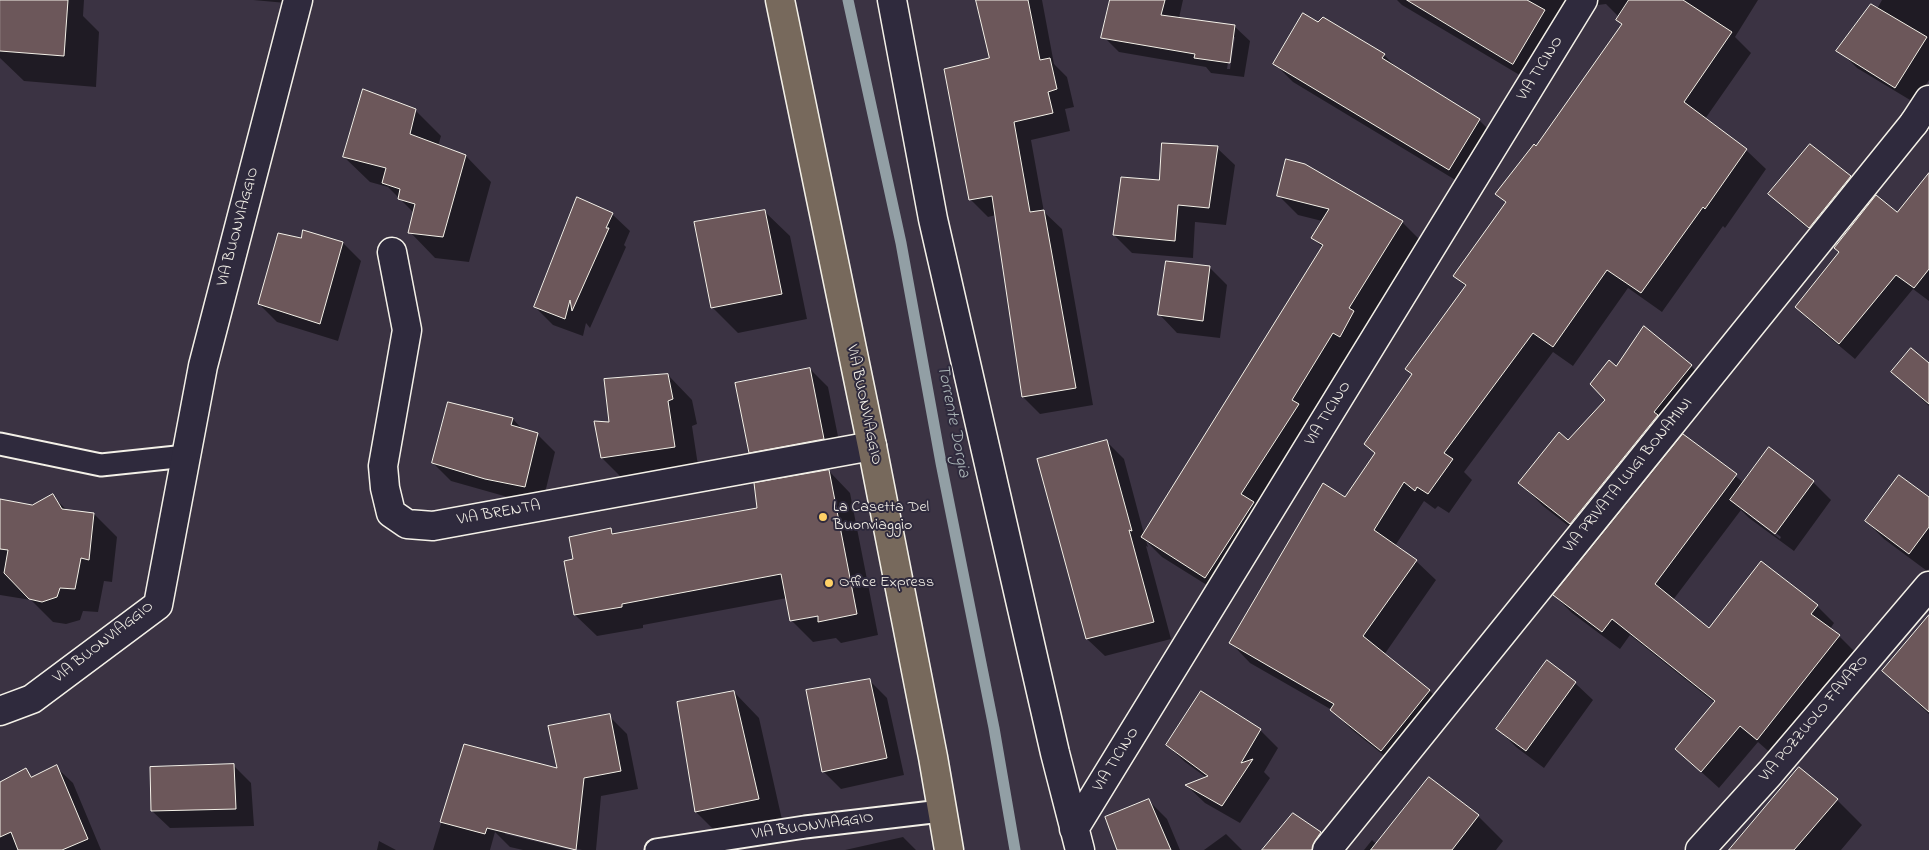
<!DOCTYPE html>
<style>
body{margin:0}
canvas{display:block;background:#3b3343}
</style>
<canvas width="1929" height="850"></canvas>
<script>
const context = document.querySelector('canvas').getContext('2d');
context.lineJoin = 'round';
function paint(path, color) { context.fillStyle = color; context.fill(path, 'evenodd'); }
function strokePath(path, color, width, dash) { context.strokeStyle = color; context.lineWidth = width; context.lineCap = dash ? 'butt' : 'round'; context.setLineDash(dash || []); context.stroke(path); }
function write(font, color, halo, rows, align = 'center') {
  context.font = font + ' "Indie Flower",sans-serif'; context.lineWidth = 4; context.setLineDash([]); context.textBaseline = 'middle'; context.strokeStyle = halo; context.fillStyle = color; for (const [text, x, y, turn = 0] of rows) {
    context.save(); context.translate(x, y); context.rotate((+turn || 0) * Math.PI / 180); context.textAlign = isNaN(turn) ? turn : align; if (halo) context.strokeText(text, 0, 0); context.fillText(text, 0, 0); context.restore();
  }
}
paint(new Path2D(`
 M0 0H84L83 16 99 32 96 87 24 81 0 58Z
 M253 0H286V3Z
 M977 0H1042L1054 64 1067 77 1074 107 1065 109 1070 131 1031 140 1044 212 1062 229 1093 405 1040 414 1023 397 996 215 988 217 970 199 990 58Z
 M1111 0H1183L1179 18 1234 26 1250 41 1244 77 1211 73 1206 67 1119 52 1104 37ZM1232 37H1235L1230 69H1227Z
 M1397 0H1582L1533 83 1402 5Z
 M1590 0H1758L1735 37 1751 53 1705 119 1746 150 1766 169 1725 228 1723 226 1662 312 1628 288 1573 366 1553 352 1464 472 1472 480 1449 513 1438 506 1435 509 1424 501 1395 546 1416 561 1436 580 1384 655 1430 691 1449 711 1402 770 1351 729 1332 710 1250 663 1231 643 1345 499 1376 454 1365 444 1413 375 1407 369 1466 287 1455 276 1506 203 1497 194 1536 147 1623 25 1618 20 1619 17 1606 4 1598 5Z
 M1882 0H1929V80L1915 103 1857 68 1839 50 1877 9Z
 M1384 55 1400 71 1479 120 1497 138 1467 187 1293 82 1275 64Z
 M415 110 441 136 438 146 466 156 491 182 469 262 435 258 410 232 414 213 388 187 370 182 344 157Z
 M1810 145 1850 177 1868 195 1828 244 1788 212 1770 194Z
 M1217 148 1235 165 1226 225 1195 222 1193 258 1132 253 1114 235 1160 181Z
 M1929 175V301L1913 289 1855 359 1812 323 1797 307 1841 253 1898 214Z
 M1278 195 1402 222 1422 242 1226 597 1162 557 1146 541 1148 547 1146 546 1171 639 1105 656 1087 639 1106 441 1124 459 1144 534 1323 248 1313 238 1322 221 1298 215Z
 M764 211 790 236 807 319 738 333 712 307Z
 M612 214 630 231 624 245 626 247 590 328 586 323 583 336 553 325 535 307Z
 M302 239 343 243 361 261 338 341 277 322 259 304Z
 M1209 267 1227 285 1220 338 1177 333 1160 315Z
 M1645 328 1691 366 1714 389 1676 434 1681 439 1684 435 1744 483 1813 482 1831 500 1794 551 1749 518 1741 510 1673 600 1709 630 1817 606 1834 623 1830 629 1839 636 1856 653 1775 757 1758 742 1719 788 1676 749 1715 703 1630 635 1620 649 1572 613 1554 595 1594 546 1543 506 1520 483 1568 442 1607 400 1616 368ZM1750 513 1781 537 1780 539 1750 516Z
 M1929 364V406L1893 372Z
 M810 369 828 387 842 456 768 470 750 452Z
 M668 375 692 400 697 424 692 426 699 472 626 482 602 458 611 423Z
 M449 403 513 419 523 430 537 434 555 452 542 505 504 496 451 481 433 463Z
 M829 471 850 493 878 635 841 643 836 638 813 642 791 620 787 598 643 625V628L597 636 575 615V560L610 529 615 534 759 510ZM823 614 824 616 807 619V616Z
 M52 496 68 511 94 514 117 537 112 582 104 581 98 612 83 611 80 620 66 624 53 622 31 600 0 595V500L32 506Z
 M1929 499V569L1927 571 1884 539 1866 521Z
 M1929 617V714L1883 671Z
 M869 680 887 698 904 775 841 789 823 771Z
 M1575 683 1593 700 1544 768 1516 747 1498 729Z
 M734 692 759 718 783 824 721 837 696 812Z
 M609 716 627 734 638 789 601 796 596 850H582L505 831V834L571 850H523L510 847 495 832 490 850H433L465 745 558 769Z
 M1260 730 1278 748 1264 772 1270 778 1240 823 1205 803 1187 786 1207 778 1185 762 1167 745Z
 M233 765 251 783 254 826 170 828 152 811Z
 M56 767 73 783 101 850H0V790Z
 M1837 800 1862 825 1841 850H1730Z
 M1149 801 1167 819 1180 850H1119Z
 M1293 815 1321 833 1338 850H1263Z
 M1478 816 1503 841 1496 850H1364L1372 840 1377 845Z
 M1226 834 1242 850H1204Z
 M903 837 916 850H845Z
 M379 841 396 850H377Z`), '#0007');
strokePath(new Path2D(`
 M848 0 901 243 941 463 994 728 1015 850`), '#929fa5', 11);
const building = new Path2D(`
 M0 0H68L64 56 0 51Z
 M976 0H1028L1040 60 1050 58 1057 89 1048 92 1053 113 1014 122 1030 212 1044 210 1076 388 1022 397 992 196 969 200 944 69 989 58Z
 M1110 0H1165L1161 15 1235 25 1230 63 1194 58 1195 54 1101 38Z
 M1407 0H1527L1545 10 1513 64Z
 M1629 0H1683L1732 32 1684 102 1747 149 1705 209 1703 207 1641 293 1607 270 1553 347 1533 333 1444 453 1453 459 1428 494 1417 487 1415 491 1404 482 1374 530 1417 560 1363 636 1430 690 1381 751 1330 710 1334 704 1229 643 1323 483 1345 497 1375 453 1364 444 1412 374 1405 369 1466 285 1453 276 1506 202 1495 194 1534 144 1536 146 1622 24 1616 20Z
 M1871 4 1927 37 1895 88 1836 51Z
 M1303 13 1318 22 1323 17 1385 54 1382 58 1480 119 1449 170 1273 64Z
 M363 89 416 109 410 134 466 155 443 237 408 233 415 204 398 199 400 189 382 183 386 168 343 157Z
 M1162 143 1218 146 1209 208 1178 205 1175 241 1113 235 1121 177 1159 180Z
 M1810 144 1851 176 1809 228 1768 194Z
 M1286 159 1305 164 1403 221 1349 308 1354 311 1340 337 1333 333 1292 400 1299 404 1241 494 1254 502 1205 578 1141 537 1323 245 1311 238 1329 209 1277 196Z
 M1929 173V269L1914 288 1896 275 1839 344 1795 307 1839 252 1834 248 1876 195 1897 212Z
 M577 197 613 213 606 228H609L572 311 570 300 565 319 534 307Z
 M765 210 782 294 711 308 694 222Z
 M303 230 343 242 320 324 258 304 278 233 301 238Z
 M1166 261 1210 266 1203 321 1158 315Z
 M1644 326 1692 365 1654 412 1658 415 1570 524 1518 483 1559 432 1568 440 1605 400 1590 384 1609 360 1616 366Z
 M1911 348 1929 363V404L1891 372Z
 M810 368 824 439 749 453 735 383Z
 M668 374 673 399 668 401 675 447 601 458 594 421 609 422 604 379Z
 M448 402 513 418 511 425 538 433 525 487 485 479 432 463Z
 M1683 434 1737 474 1655 584 1709 628 1761 561 1818 605 1811 614 1840 635 1757 740 1740 726 1701 772 1675 749 1715 701 1612 619 1602 632 1553 595Z
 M1107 440 1132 531 1129 530 1154 622 1086 639 1037 459Z
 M1769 447 1814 481 1775 534 1730 500Z
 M829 470 857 614 818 622V616L790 621 781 574 622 604V607L574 615 564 561 573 559 569 537 611 528 612 534 757 508 754 483Z
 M1899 475 1929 497V527L1909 554 1865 521Z
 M53 494 62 509 94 513 89 560 81 558 75 589 60 588 57 597 42 602 29 599 4 573 8 550 0 549V499L32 505Z
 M1929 615V712L1882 671Z
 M1547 660 1576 682 1526 751 1496 729Z
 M870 679 887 758 822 772 806 690Z
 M734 691 759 799 695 812 677 702Z
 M1201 691 1261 729 1241 763 1253 759 1222 806 1185 785 1208 776 1166 745Z
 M610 714 621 771 584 778 576 850 487 828 485 834 440 822 464 744 557 768 548 726Z
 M234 764 236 809 151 811 150 767Z
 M57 765 88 839 62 850H18L11 832 0 837V782L26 768 31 777Z
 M1799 767 1838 799 1794 850H1729Z
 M1429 777 1479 815 1452 850H1371Z
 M1149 799 1171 850H1117L1105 817Z
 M1293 813 1321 832 1315 841 1312 850H1262Z`);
paint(building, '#6c575a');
strokePath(building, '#f4f1e8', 1);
const service = new Path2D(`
 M0 444 101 465 186 456
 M656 850 805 827 941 811`);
const pedestrian = new Path2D(`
 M1914 123 1929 100`);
const minor = new Path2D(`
 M892 0 933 219 1055 753 1080 850
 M392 252 407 330 383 466 385 488 391 513 407 524 433 526 872 446
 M0 711 32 699 158 605 203 366 298 0
 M1074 829 1583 0
 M1327 850 1914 123
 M1700 850 1770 773 1929 586`);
const primary = new Path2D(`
 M780 0 872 446 933 757 949 850`);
strokePath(service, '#f4f1e8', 25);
strokePath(pedestrian, '#f4f1e8', 31);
strokePath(minor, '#f4f1e8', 31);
strokePath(primary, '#f4f1e8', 31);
strokePath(service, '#2f2a3d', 21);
strokePath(pedestrian, '#2f2a3d', 28);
strokePath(minor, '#2f2a3d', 28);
strokePath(primary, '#77695c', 28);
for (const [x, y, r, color] of [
 [823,517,5,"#ffd166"],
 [829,583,5,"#ffd166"]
]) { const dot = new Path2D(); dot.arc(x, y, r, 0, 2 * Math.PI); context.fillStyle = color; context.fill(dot); strokePath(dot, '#2f2a3d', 2); }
write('16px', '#f4f1e8', '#2f2a3d', [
 ["VIA TICINO",1541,69,-58],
 ["VIA BUONVIAGGIO",239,227,-75],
 ["VIA BUONVIAGGIO",863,405,78],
 ["VIA TICINO",1329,414,-58],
 ["VIA PRIVATA LUIGI BONAMINI",1629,476,-51],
 ["VIA BRENTA",499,514,-10],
 ["VIA BUONVIAGGIO",104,643,-38],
 ["VIA POZZUOLO FAVARO",1815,719,-50],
 ["VIA TICINO",1117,760,-58],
 ["VIA BUONVIAGGIO",813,827,-8]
]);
write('16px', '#f4f1e8', '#2f2a3d', [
 ["La Casetta Del",833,508],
 ["Buonviaggio",833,526],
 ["Office Express",839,583]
], 'left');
write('italic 18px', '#aab4b6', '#2f2a3d', [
 ["Torrente Dorgia",952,421,79]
]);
</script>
